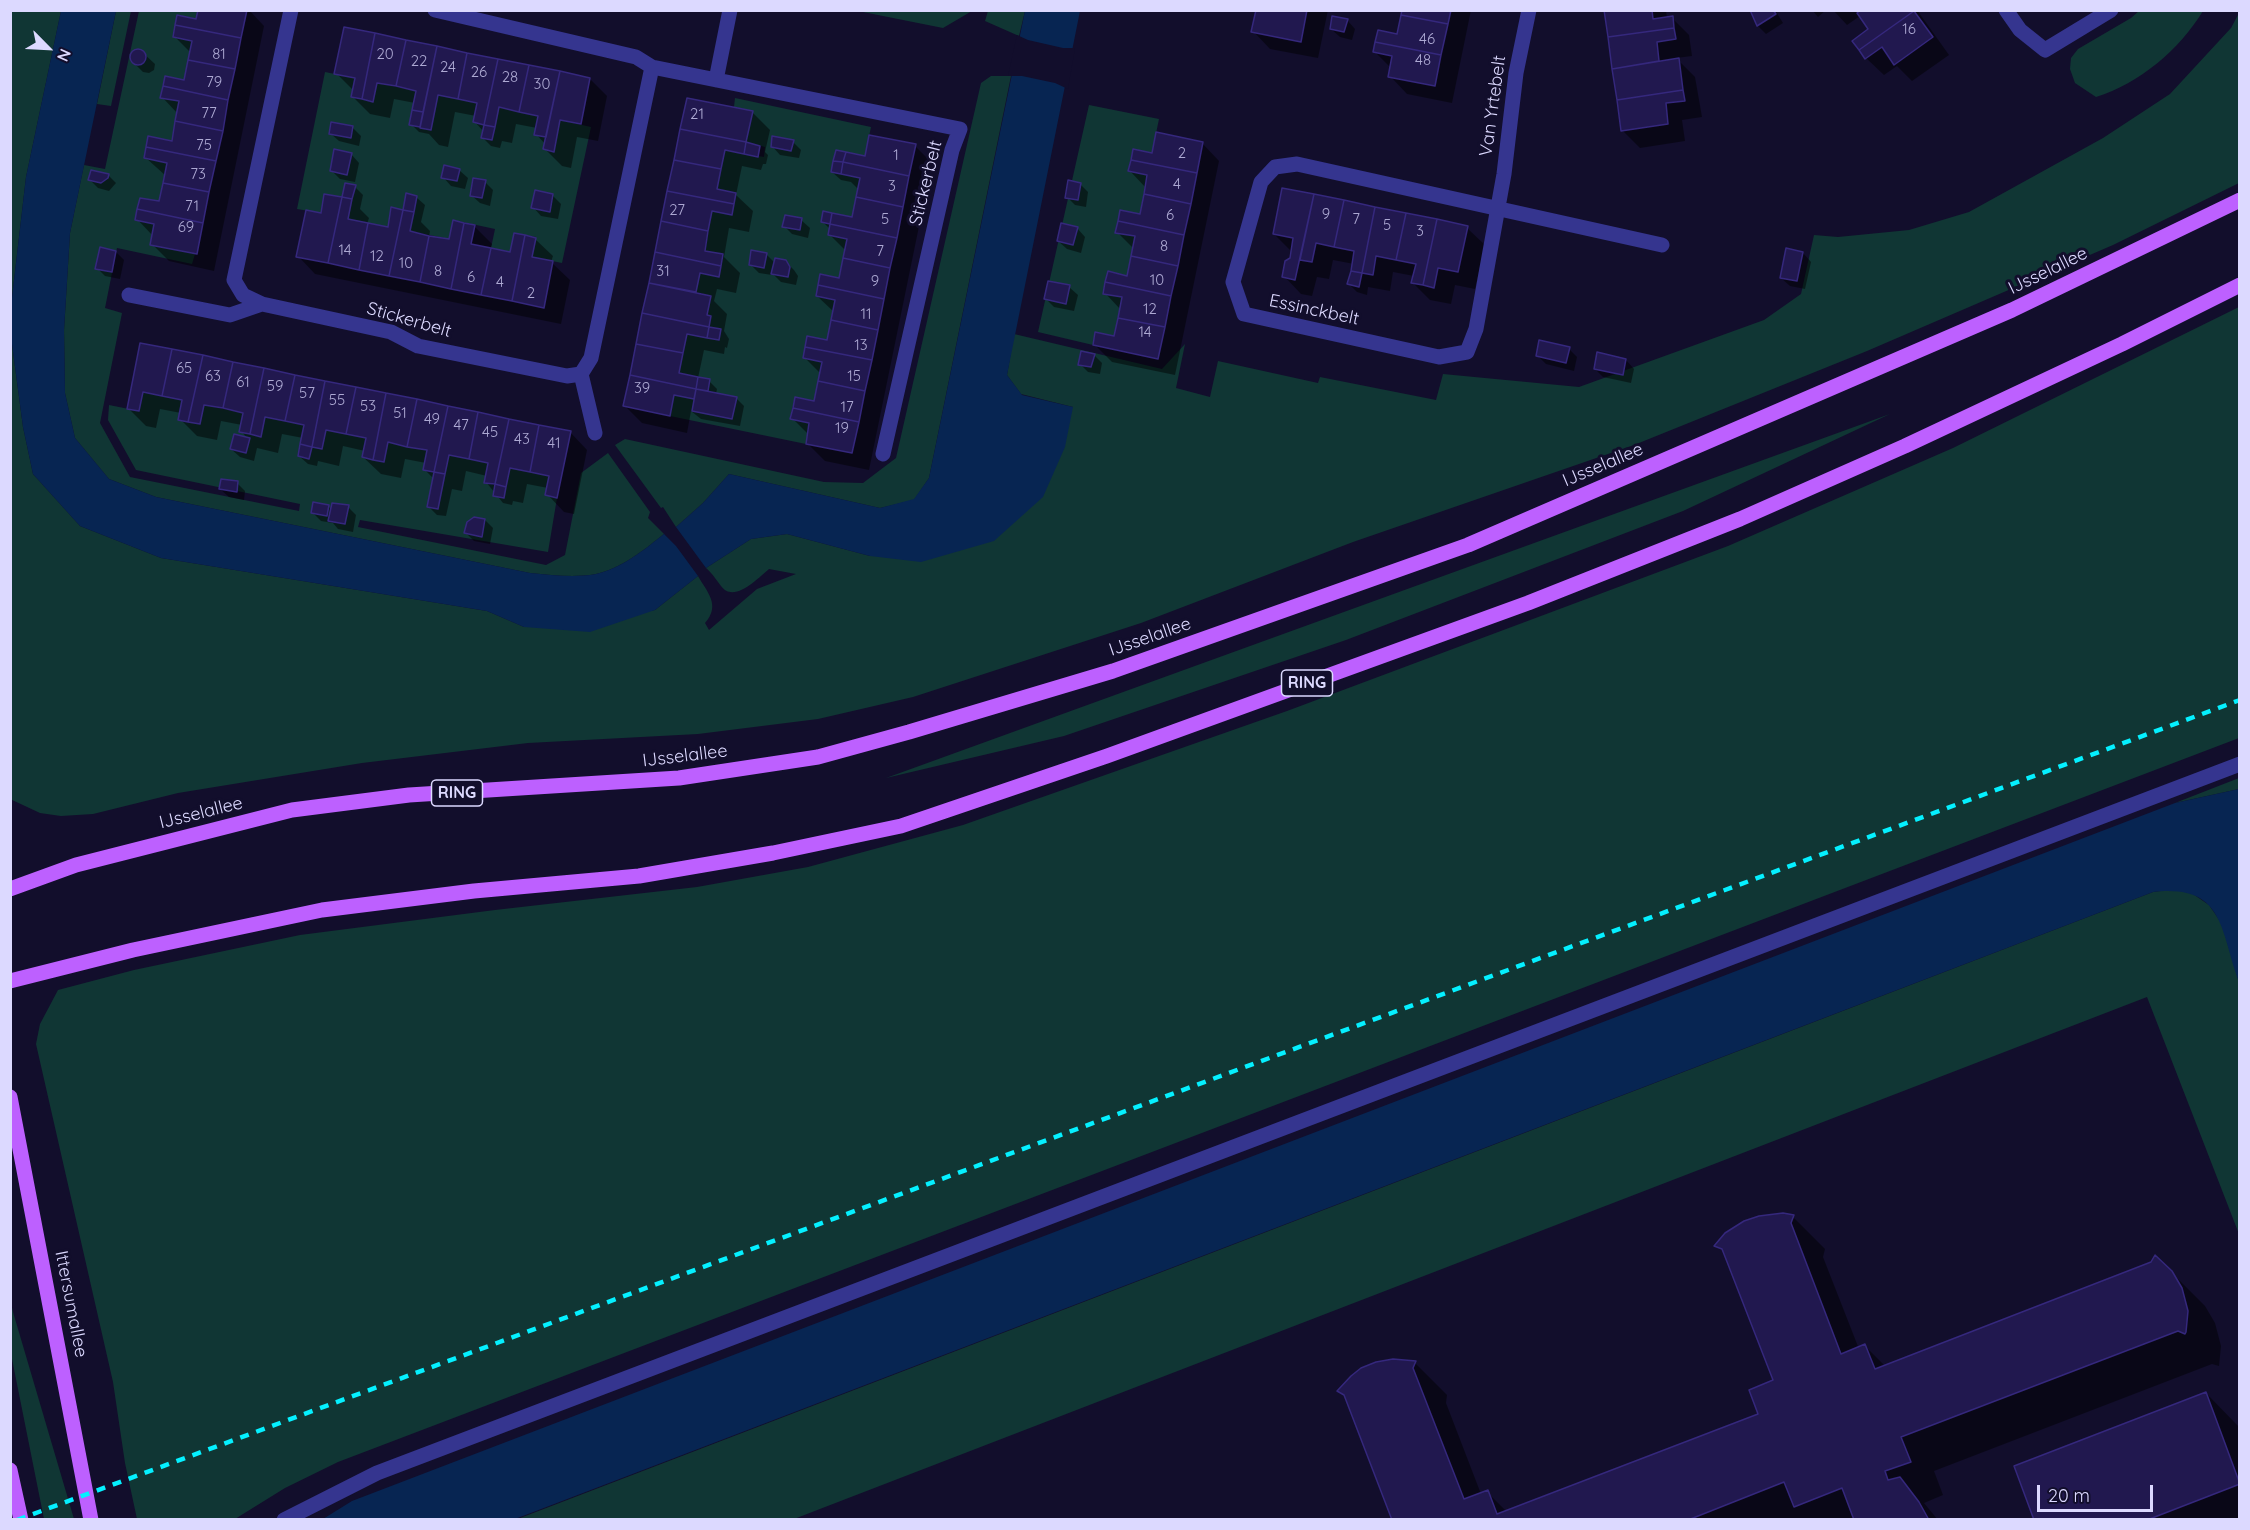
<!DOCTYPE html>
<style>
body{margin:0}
#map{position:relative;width:2250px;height:1530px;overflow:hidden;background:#120e2c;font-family:Quicksand,sans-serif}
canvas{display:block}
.frame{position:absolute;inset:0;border:12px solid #dcd9ff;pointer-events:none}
.north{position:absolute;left:18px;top:18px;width:60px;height:60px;-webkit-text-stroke:4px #120e2c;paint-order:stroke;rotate:114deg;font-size:16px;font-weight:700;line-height:24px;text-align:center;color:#dcd9ff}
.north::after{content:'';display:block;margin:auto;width:21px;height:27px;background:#dcd9ff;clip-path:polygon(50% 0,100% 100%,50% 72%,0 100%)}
.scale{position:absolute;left:2037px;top:1485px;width:116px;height:27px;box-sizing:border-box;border:3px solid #dcd9ff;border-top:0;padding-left:8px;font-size:18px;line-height:21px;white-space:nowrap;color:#dcd9ff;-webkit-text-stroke:4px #120e2c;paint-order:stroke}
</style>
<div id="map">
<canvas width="2250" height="1530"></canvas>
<div class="frame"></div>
<div class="north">N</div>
<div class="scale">20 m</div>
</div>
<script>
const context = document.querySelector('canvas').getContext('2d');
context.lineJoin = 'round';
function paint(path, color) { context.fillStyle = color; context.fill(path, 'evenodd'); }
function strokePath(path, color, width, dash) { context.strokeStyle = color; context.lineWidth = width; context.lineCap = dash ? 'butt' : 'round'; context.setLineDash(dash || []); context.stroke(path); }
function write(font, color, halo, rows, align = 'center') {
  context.font = font + ' Quicksand,sans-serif'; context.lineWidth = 6; context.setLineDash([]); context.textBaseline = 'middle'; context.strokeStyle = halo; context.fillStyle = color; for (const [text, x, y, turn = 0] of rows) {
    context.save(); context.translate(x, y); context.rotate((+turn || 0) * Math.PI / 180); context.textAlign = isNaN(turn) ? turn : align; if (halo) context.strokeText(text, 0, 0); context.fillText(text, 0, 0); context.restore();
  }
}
paint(new Path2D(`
 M11 11H61L26 177 11 306Z
 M116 11H131L111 106 97 104Z
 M139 11H198L196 19 177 15 173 37 192 41 184 80 165 76 160 97 179 101 172 141 148 136 144 158 167 163 159 201 140 198 135 220 154 224 150 245 195 254 192 264 117 248 105 308 122 313 100 423 130 477 299 511 300 504 136 470 108 420 109 405 139 411 143 392 182 400 178 419 204 405 243 413 239 432 261 436 265 417 304 425 300 444 322 449 326 430 366 438 362 457 384 462 388 442 427 450 423 470 434 472 429 500 439 502 449 455 488 463 484 483 506 487 510 468 549 476 545 495 557 498 548 552 360 520 358 527 546 565 565 555 581 473 608 453 650 512 648 518 664 534C644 550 622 568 596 574 575 578 551 575 530 573L156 497 109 479 75 438 65 393 64 330 70 233 84 165 105 169Z
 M858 11H972L943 28Z
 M988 11H1025L1019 36 985 21Z
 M2139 11H2203C2179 50 2140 83 2096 97L2075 83 2070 69 2071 58 2078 49 2131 18Z
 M2239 13V183L2113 245 1867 351 1634 445 1353 542 1141 623 913 697 818 719 698 734 528 743 362 763 178 793 93 814 61 816 40 813 10 799V329L23 427 33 474 80 526 161 558 487 611 524 627 655 610 698 576C707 592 721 605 705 623L709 630 757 589 796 574 769 569C758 578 734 604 721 586 717 581 712 573 706 568L751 539 787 534 870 556 1073 407 1021 394 1007 375 1014 334 1162 369 1185 344 1176 388 1210 397 1218 361 1318 383 1320 377 1436 400 1443 374 1579 387 1764 320 1801 294 1814 235 1838 237 1909 230 1969 212 2103 138 2170 94 2231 28Z
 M325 72 355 78 351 97 373 102 377 83 416 91 412 110 423 112 420 128 430 130 438 95 477 103 473 122 495 127 499 107 538 116 534 135 556 139 560 120 591 127 562 263 532 257 536 237 514 233 510 252 491 248 495 229 453 220 449 239 410 231 391 208 388 227 348 219 352 199 327 214 297 209Z
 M991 76H1011L929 478 914 500 880 508 729 474 703 503 676 527 663 507 661 508 615 445 625 439 824 482 863 483 896 458 981 83Z
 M735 98 871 127 865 156 846 152 841 174 860 178 852 217 832 213 828 235 847 239 839 278 820 274 816 296 835 300 827 340 807 336 822 362 814 401 795 397 790 418 809 423 806 444 670 416 674 395 694 399 698 377 679 373 687 334 707 337 711 316 707 315 711 296 696 292 700 273 719 277 723 255 705 251 712 211 732 215 736 193 717 189 725 150 764 157 765 147 746 142 753 111 734 107Z
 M1089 105 1159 119 1152 153 1133 149 1128 171 1147 175 1140 214 1116 233 1135 236 1127 276 1108 271 1103 294 1122 297 1114 336 1095 332 1093 345 1038 332Z
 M2239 307V738L338 1462 285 1488 235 1519H137L125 1463 113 1382 36 1044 40 1024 58 990 134 970 300 935 495 910 697 887 808 867 963 825 1287 711 1728 546 1953 448Z
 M1890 414 1683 511 1346 640 1064 736 886 778Z
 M2239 778V789L2175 803Z
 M2175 889 2193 894 2209 905 2222 924 2239 982V1234L2147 997 794 1519 515 1520 2153 892Z
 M10 1299 13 1312 74 1519H44L11 1354Z`), '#103634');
paint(new Path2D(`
 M61 11H116L70 233 64 330 65 393 75 438 109 479 156 497 530 573C551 575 575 578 596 574 622 568 644 550 664 534L676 546 698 576 655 610 590 632 524 627 487 611 161 558 80 526 33 474 23 427 10 329 11 306 26 177Z
 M1025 11H1080L1007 375 1022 395 1073 407 1065 447 1043 497 994 541 921 562 870 556 787 534 751 539 706 568 676 527 703 503 729 474 880 508 914 499 929 478Z
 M2239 789V982C2220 931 2225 884 2153 892L515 1519H323L352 1501 2175 803Z`), '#072552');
paint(new Path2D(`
 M1017 35 1028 40 1063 48H1075L1068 89 1055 83 1022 76H1008Z`), '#120e2c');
paint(new Path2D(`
 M200 10H249L264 26 214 271 169 261 152 244 153 236 137 219 160 203 166 176 146 158 173 142 178 114 162 97 185 81 191 53 174 36 198 20Z
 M1257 10H1328L1318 58 1270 49 1253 31Z
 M1403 10H1471L1452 103 1407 94 1390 76 1391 68 1375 52 1398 35Z
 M1605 10H1666L1667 19 1672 18 1689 35 1692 56 1676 58 1695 77 1702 117 1682 120 1685 141 1640 148 1622 130Z
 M1752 10H1775L1783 23 1766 34 1758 26Z
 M1812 10H1826L1818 17Z
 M1833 10H1917L1949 55 1912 81 1897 66 1884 75 1866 58 1870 30 1860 16 1847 25Z
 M1347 20 1355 29 1352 40 1340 37 1331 29Z
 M345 29 590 79 607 96 598 141 577 137 571 168 562 166 545 149 546 145 536 134 537 128 516 124 512 143 502 141 500 148 491 146 483 138 484 132 475 122 476 116 455 112 448 147 439 145 429 134 419 132 411 124 415 103 394 99 390 118 370 114 353 97 354 91 336 73Z
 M137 51 142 52 155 64 154 70 149 73 143 72 134 63 131 59 132 53Z
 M688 99 753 113 770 130 765 152 768 155 766 164H763L761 170 742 166 736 195 753 211 749 232 729 228 724 257 740 273 736 293 717 289 714 301 727 314 724 331 729 339 727 348 725 347 724 354 704 350 698 378 709 381 717 389 716 394 736 398 744 406 740 426 701 419 691 411 687 433 642 423 625 406Z
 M352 127 361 136 359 146 339 141 330 133Z
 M793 142 801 150 799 158 780 155 772 146Z
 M1202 143 1219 161 1175 375 1112 362 1094 344 1115 338 1121 310 1105 293 1128 277 1134 249 1117 232 1141 216 1146 188 1130 171 1153 155Z
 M915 146 932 163 869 470 825 461 807 443 809 435 792 418 815 403 821 374 805 358 828 341 834 312 817 296 840 280 846 251 830 235 831 230 822 221 853 219 859 190 851 182 841 180 832 172 866 158Z
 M351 154 359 163 355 182 340 179 331 170Z
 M459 170 468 178 465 189 451 186 443 177Z
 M108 175 116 183 109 191 98 188 90 180Z
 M485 182 493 190 490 206 480 203 471 195Z
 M1080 184 1088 192 1086 207 1075 205 1067 197Z
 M355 187 363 195 360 209 369 218 367 224 389 229 416 197 425 205 421 222 430 231 429 237 450 241 474 226 492 244 490 250 511 254 535 239 553 256 551 262 570 280 561 324 315 274 298 256 322 215 343 199Z
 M1283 189 1467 228 1485 245 1475 289 1455 285 1451 304 1430 300 1413 283 1414 276 1393 272 1390 291 1368 287 1367 295 1357 292 1349 284 1354 264 1333 260 1329 279 1317 277 1312 296 1301 294 1284 276 1292 252 1274 234Z
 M553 196 561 204 558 219 541 216 533 207Z
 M801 220 810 228 808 238 792 234 784 226Z
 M1077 228 1085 237 1081 253 1067 249 1058 241Z
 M116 252 124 260 120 279 105 276 97 268Z
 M1803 253 1811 262 1805 289 1790 286 1781 278Z
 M766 254 775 263 785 261 794 270 798 276 796 285 781 282 772 273V275L759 273 750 264Z
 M1069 287 1078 295 1074 311 1054 307 1046 299Z
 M141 344 570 432 587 450 574 514 564 512 547 494 548 488 527 484 523 503 513 501 512 505 503 503 486 482 487 476 466 471 462 491 452 489 446 516 437 515 428 506 434 479 424 469 426 463 405 459 401 478 381 474 363 457 365 451 343 446 339 466 318 461 317 466 308 464 299 456 303 438 282 434 278 453 257 448 254 461 240 457 231 449 248 439 241 431 242 425 221 421 217 440 197 436 180 419 181 413 160 409 156 428 146 426 128 408Z
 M1569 349 1577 357 1574 371 1546 364 1537 355Z
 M1094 355 1102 363 1100 374 1088 372 1080 364Z
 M1626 360 1634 369 1631 383 1603 377 1595 369Z
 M237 483 245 491 244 500 229 497 220 489Z
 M328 506 332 510 348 507 356 515 353 532 338 529 333 523 321 521 313 513Z
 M485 520 493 528 490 544 474 541 466 533Z
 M1792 1216 1825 1249 1823 1257 1859 1349 1865 1346 1885 1366 2171 1272 2205 1306 2215 1323 2221 1346 2219 1366 2212 1364 1934 1471 1943 1495 1924 1503 1938 1520H1394L1346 1396 1414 1362 1447 1395 1446 1403 1481 1494 1487 1492 1507 1512 1760 1415 1775 1381 1725 1251Z
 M2206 1393 2239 1427 2240 1520H2036Z`), '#0007');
const building = new Path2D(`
 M198 10H247L241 38 175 25 177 15 196 19Z
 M1256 10H1307L1301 42 1251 32Z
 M1402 10H1451L1448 24 1401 15Z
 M1604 10H1652L1653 19 1673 16 1674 28 1608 37Z
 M1750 10H1773L1776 14 1757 26Z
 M1861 10H1914V11L1859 50 1852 41 1868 29 1857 13Z
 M1914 11 1933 37 1894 65 1882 47 1865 59 1859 50Z
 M1401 15 1448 24 1441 55 1375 42 1378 30 1397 34Z
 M1332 16 1348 19 1344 32 1330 29Z
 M175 25 241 38 235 69 188 60 192 41 173 37Z
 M344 27 375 33 362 99 351 97 355 78 334 74Z
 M1674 28 1676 39 1657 42 1659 61 1612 69 1608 37Z
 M375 33 406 40 396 86 377 83 373 102 362 99Z
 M406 40 437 46 423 112 412 110 416 91 396 86Z
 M1375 42 1441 55 1435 86 1388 77 1392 56 1373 52Z
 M437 46 467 53 458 99 438 95 431 130 420 128Z
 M130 57a8 8 0 1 1 16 0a8 8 0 1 1-16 0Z
 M467 53 498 59 484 125 473 122 477 103 458 99Z
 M1679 58 1683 90 1617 100 1612 69Z
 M498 59 529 65 519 112 499 107 495 127 484 125Z
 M188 60 235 69 228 100 163 86 165 76 184 80Z
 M529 65 560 71 546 137 534 135 538 116 519 112Z
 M560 71 590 78 581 124 560 120 554 152 543 149Z
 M163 86 228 100 223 131 175 121 179 101 160 98Z
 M1683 90 1685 101 1666 103 1668 124 1621 131 1617 100Z
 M687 98 753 111 746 142 680 129Z
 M412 110 423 112 420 127 409 125Z
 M175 121 223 131 216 161 146 147 148 136 172 141Z
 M331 122 353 126 351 138 329 134Z
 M484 125 495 127 492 140 481 138Z
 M680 129 746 142 744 154 725 150 721 169 674 160Z
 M1156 132 1203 142 1197 173 1131 160 1133 149 1152 153Z
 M869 135 916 144 909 176 843 162 846 152 865 156Z
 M772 136 794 140 791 151 771 147Z
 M746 142 760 146 758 157 744 154Z
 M146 147 216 161 209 192 163 183 167 163 144 158Z
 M334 149 352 153 347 175 330 171Z
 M836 150 846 152 843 162 833 161Z
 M674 160 721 169 717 189 736 193 734 204 667 191Z
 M1131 160 1197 173 1191 204 1144 194 1147 175 1128 171Z
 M833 161 843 162 841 174 831 172Z
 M843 162 909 176 903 207 856 197 860 178 841 174Z
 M444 165 460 169 457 181 441 178Z
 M91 170 109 174 108 178 101 183 88 180Z
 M473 178 486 180 482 198 470 196Z
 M1068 180 1081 183 1078 200 1065 198Z
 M163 183 209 192 203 223 137 209 140 198 159 201Z
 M345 183 356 185 352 199 342 197Z
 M1282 188 1314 194 1295 280 1282 277 1285 261 1290 258 1293 238 1273 234Z
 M535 190 553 194 550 212 531 208Z
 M667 191 734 204 732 215 712 211 708 231 661 221Z
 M406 193 417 196 414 212 403 210Z
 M324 194 342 197 328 263 296 257 306 210 321 213Z
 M1144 194 1191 204 1184 235 1118 221 1120 210 1140 214Z
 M1314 194 1344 200 1334 247 1316 243 1312 262 1300 260Z
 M342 197 352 199 348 219 368 223 359 270 328 263Z
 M856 197 903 207 897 238 830 224 832 213 852 217Z
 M1344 200 1375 207 1362 273 1351 271 1354 251 1334 247Z
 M391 207 403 210 389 276 359 270 368 223 388 227Z
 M1375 207 1406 213 1396 260 1376 256 1373 275 1362 273Z
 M137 209 203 223 197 254 150 245 154 224 135 220Z
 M403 210 414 212 410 231 429 236 420 282 389 276Z
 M823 211 832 213 830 224 821 222Z
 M1406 213 1437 219 1423 285 1411 283 1416 264 1396 260Z
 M785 215 802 218 800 230 782 227Z
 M1437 219 1468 226 1458 272 1438 268 1434 288 1423 285Z
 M453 220 464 223 451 289 420 282 429 236 449 239Z
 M661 221 708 231 705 251 723 254 721 266 655 252Z
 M1118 221 1184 235 1178 266 1131 256 1135 236 1115 233Z
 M464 223 475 225 471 244 491 248 481 295 451 289Z
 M1061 223 1078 227 1073 245 1057 241Z
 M830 224 897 238 890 268 843 258 847 239 828 235Z
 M514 233 525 235 512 301 481 295 491 248 510 252Z
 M525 235 536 238 532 257 553 261 544 308 512 301Z
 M100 247 116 251 112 272 95 269Z
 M1786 248 1803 252 1797 281 1780 278Z
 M751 250 767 253 764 268 749 265Z
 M655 252 721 266 719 277 700 273 696 292 649 283Z
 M1131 256 1178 266 1171 296 1105 282 1108 271 1127 276Z
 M775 258 786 260 790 267 788 277 771 274Z
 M843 258 890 268 884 299 818 285 820 274 839 278Z
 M1351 271 1362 273 1359 287 1347 284Z
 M1048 281 1070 285 1066 304 1044 299Z
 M1105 282 1171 296 1165 327 1118 318 1122 297 1103 294Z
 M649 283 711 296 707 315 711 316 709 327 642 313Z
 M818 285 884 299 878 330 831 320 835 300 816 296Z
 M642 313 709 327 707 338 687 334 683 353 636 344Z
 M1118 318 1165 327 1158 359 1093 345 1095 332 1114 336Z
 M831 320 878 330 872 360 805 347 807 336 827 340Z
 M709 327 721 329 719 340 707 338Z
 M1539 340 1570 347 1566 363 1536 356Z
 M140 343 172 349 162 396 143 392 139 411 127 409Z
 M636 344 683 353 679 373 698 377 696 389 630 375Z
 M805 347 872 360 865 391 818 381 822 362 803 358Z
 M172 349 203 355 188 422 178 420 182 400 162 396Z
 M1081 351 1095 354 1091 367 1078 365Z
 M1597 352 1626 359 1623 375 1594 369Z
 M203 355 233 362 223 408 204 405 200 424 188 422Z
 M233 362 264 368 250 434 239 432 243 413 223 408Z
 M264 368 295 375 285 421 265 417 261 437 250 434Z
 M295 375 325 381 312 447 300 444 304 425 285 421Z
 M630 375 696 389 694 399 674 395 670 416 623 406Z
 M698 377 710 379 708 391 696 389Z
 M325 381 356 387 346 434 326 430 322 449 312 447Z
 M818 381 865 391 859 422 793 408 795 397 814 401Z
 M356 387 386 393 373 460 362 457 366 438 346 434Z
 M696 389 737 397 732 419 692 411Z
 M386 393 417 399 407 447 388 442 384 462 373 460Z
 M417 399 448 406 434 472 423 470 427 450 407 447Z
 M448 406 478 412 469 459 449 455 445 474 434 472Z
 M793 408 859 422 852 453 806 444 809 423 790 419Z
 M478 412 509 419 495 484 484 483 488 463 469 459Z
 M509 419 539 425 530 472 510 468 506 487 495 484Z
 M539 425 571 431 557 498 545 495 549 476 530 472Z
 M234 434 250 438 246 453 230 449Z
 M300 444 312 447 309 459 298 456Z
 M434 472 445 474 438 509 427 507Z
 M221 479 238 481 237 492 219 489Z
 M495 484 506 487 504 498 493 496Z
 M313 502 329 505 327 516 311 513Z
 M332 503 349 505 345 524 328 521Z
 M474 517 485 519 482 537 464 533 467 522Z
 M1783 1213 1794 1215 1791 1223 1841 1354 1865 1344 1875 1369 2151 1262 2155 1255 2172 1271 2182 1288 2188 1311 2186 1332 2185 1334 2178 1331 1901 1437 1911 1462 1885 1471 1888 1480 1900 1477 1919 1502 1929 1520H1854L1842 1488 1794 1507 1784 1482 1688 1520H1392L1344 1395 1337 1391 1351 1376 1361 1368 1376 1362 1393 1359 1416 1361 1413 1368 1464 1499 1488 1490 1497 1514 1758 1414 1749 1390 1773 1380 1722 1249 1714 1246 1725 1233 1744 1221 1759 1216Z
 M2206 1392 2240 1484 2147 1520H2034L2014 1466Z`);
paint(building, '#21184f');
strokePath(building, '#35287d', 1.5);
strokePath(new Path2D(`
 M291 10 234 280 243 295 262 304 391 332 418 346 567 376 581 374 591 358 652 67
 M435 10 636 57 652 67 960 129 952 150 883 454
 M1529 10 1516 73 1504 174 1476 329 1467 352 1439 357 1244 314 1233 282 1261 182 1275 167 1297 164 1662 245
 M2006 10 2020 30 2045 50 2111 10
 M716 80 730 10
 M129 295 230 315 262 304
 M581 374 595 433
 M284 1520 377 1473 2240 764`), '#35358f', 15);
strokePath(new Path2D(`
 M10 889 76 865 292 810 409 795 679 778 818 757 909 732 1113 671 1468 545 2012 310 2240 200
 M10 981 133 950 322 910 474 891 639 876 773 853 901 826 1107 756 1528 603 1740 519 1905 446 2122 344 2240 285
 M10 1097 91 1520
 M10 1470 21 1520`), '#bd60ff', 15);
strokePath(new Path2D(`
 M17 1520 2240 700`), '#05f0ff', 4.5, [9, 8]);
write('15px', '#ada9d3', null, [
 ["16",1909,29],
 ["46",1427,39],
 ["81",219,54],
 ["20",385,54],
 ["48",1423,60],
 ["22",419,61],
 ["24",448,67],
 ["26",479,72],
 ["28",510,77],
 ["79",214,82],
 ["30",542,84],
 ["77",209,113],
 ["21",697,114],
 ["75",204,145],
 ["2",1182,153],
 ["1",896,155],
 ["73",198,174],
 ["4",1177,184],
 ["3",892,186],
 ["71",192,206],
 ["27",677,210],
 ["9",1326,214],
 ["6",1170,215],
 ["5",885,219],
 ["7",1356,219],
 ["5",1387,225],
 ["69",186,227],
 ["3",1420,231],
 ["8",1164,246],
 ["14",345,250],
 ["7",880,251],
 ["12",377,256],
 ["10",406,263],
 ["8",438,271],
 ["31",663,271],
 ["6",471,277],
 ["10",1157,280],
 ["9",875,281],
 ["4",500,282],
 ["2",531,293],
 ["12",1150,309],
 ["11",866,314],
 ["14",1145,332],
 ["13",861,345],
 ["65",184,368],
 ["63",213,376],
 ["15",854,376],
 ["61",243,382],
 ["59",275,386],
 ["39",642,388],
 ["57",307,393],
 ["55",337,400],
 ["53",368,406],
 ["17",847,407],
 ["51",400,413],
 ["49",432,419],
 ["47",461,425],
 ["19",842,428],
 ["45",490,432],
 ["43",522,439],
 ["41",554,443]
]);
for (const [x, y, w] of [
 [1307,683,51],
 [457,793,51]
]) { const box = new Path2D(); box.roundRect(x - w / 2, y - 13, w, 26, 4.5); context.fillStyle = '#120e2c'; context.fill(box); strokePath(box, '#dcd9ff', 1.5); }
write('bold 16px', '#dcd9ff', null, [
 ["RING",1307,683],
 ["RING",457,793]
]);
write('18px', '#dcd9ff', '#120e2c', [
 ["Van Yrtebelt",1493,106,-82],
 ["Stickerbelt",926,183,-76],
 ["IJsselallee",2048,271,-26],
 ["Essinckbelt",1314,310,12],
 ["Stickerbelt",409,320,16],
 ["IJsselallee",1603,465,-23],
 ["IJsselallee",1150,637,-19],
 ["IJsselallee",685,756,-7],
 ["IJsselallee",201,813,-14],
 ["Ittersumallee",71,1304,79]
]);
</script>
